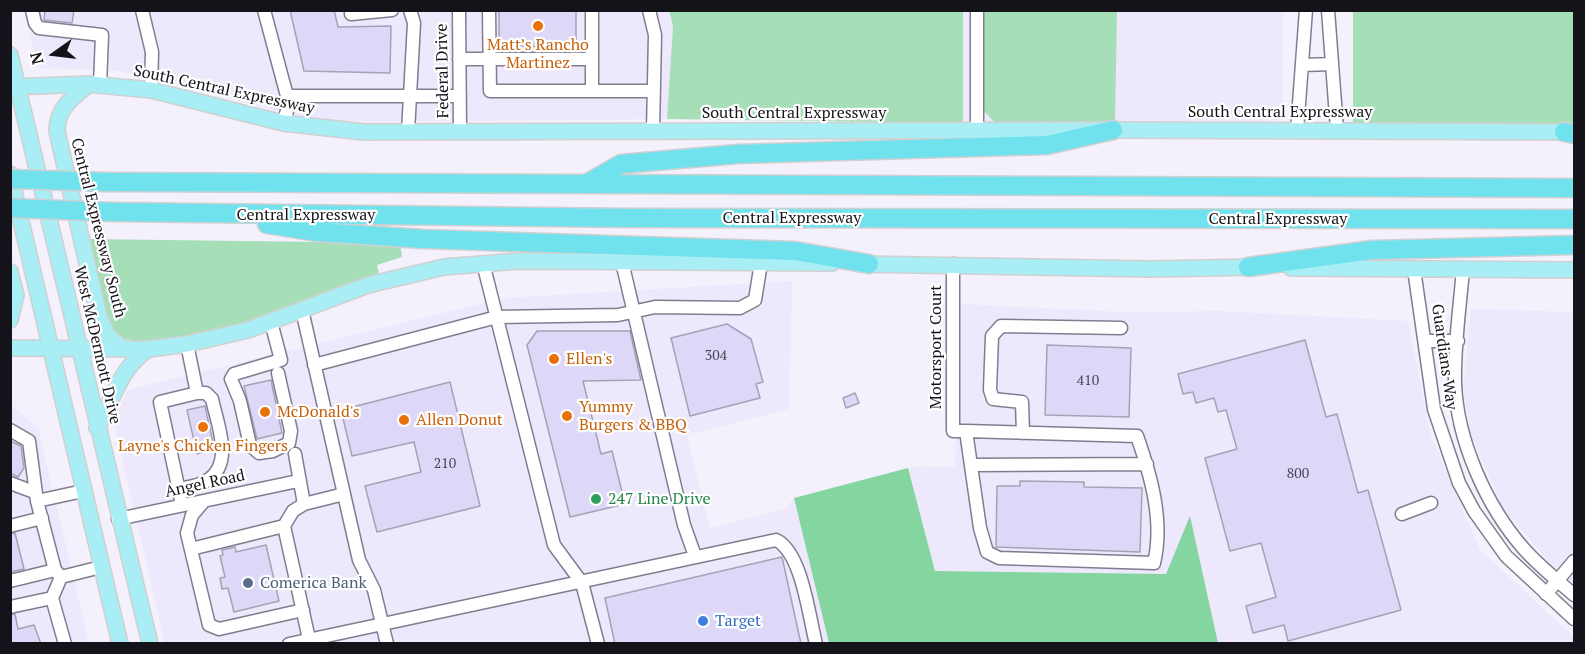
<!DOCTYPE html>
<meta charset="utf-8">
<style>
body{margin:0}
#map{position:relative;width:1585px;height:654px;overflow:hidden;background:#f4f0fc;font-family:"PT Serif",serif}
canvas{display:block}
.frame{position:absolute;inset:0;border:12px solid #15131a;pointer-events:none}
.north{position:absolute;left:24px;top:24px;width:60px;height:60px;-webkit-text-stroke:4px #fff;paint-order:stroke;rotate:256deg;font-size:16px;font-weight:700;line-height:24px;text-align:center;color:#15131a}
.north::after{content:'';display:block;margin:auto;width:21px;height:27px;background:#15131a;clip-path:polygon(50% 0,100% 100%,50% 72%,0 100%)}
</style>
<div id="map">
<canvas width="1585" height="654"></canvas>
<div class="frame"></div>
<div class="north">N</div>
</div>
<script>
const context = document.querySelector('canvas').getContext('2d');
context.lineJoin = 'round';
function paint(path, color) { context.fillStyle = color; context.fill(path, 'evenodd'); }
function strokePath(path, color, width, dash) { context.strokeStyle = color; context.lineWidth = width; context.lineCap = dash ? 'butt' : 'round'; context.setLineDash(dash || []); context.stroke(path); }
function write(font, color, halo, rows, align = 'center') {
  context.font = font + ' "PT Serif",serif'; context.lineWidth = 4.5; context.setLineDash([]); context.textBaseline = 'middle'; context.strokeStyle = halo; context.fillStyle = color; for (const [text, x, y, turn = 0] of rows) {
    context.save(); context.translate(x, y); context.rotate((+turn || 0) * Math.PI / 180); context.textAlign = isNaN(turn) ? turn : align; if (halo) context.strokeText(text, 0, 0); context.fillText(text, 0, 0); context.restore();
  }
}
paint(new Path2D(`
 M24 11H669L673 26 667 119 321 122 119 71 38 68Z
 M963 11H1283V121L963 123Z
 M792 281 789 409 687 435 710 528 785 509 794 498 829 643H165L114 425 127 390 505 298Z
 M961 304 1123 312 1219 311 1408 321 1431 436 1480 550 1574 637V643H1218L1190 518 1167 574 935 571 908 469 919 466 955 467Z
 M1471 309 1574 312V583L1547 560 1503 508 1471 435 1463 389Z
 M10 404 38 428 89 643H11Z`), '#eee8fd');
paint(new Path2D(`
 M669 11H963V123L667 119 673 26Z
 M984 11H1117L1115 124 995 123 984 111Z
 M1353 11H1574V125L1360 124 1353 122Z
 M87 239 400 243 402 257 377 265 379 273C305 302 223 343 142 340 133 340 122 341 116 334 97 316 93 266 87 239Z`), '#a6dfb7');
paint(new Path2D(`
 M908 468 935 571 1166 574 1190 516 1218 643H829L794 498Z`), '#84d59f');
const building = new Path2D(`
 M45 10H74L72 23 44 20Z
 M290 10H334L338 27 391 26 390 73 304 71Z
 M499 10H576V44H557V47L504 46 505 42H499Z
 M727 324 751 339 763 382 756 384 760 398 690 416 671 338Z
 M537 331H630L641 380 583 381 601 454 612 451 625 504 570 517 527 345Z
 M1305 340 1326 417 1337 414 1358 493 1368 490 1401 610 1288 641 1284 625 1253 633 1246 606 1276 597 1261 543 1230 551 1205 458 1237 449 1226 410 1218 412 1214 398 1196 403 1193 392 1183 394 1178 374Z
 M1047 345 1131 348 1129 417 1045 415Z
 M271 380 282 433 257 439 244 386Z
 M450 382 480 506 377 532 365 486 421 472 414 442 352 456 341 410Z
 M855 393 859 403 846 408 843 398Z
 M205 406 214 448 197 454 187 410Z
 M10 441 21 446 24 468 18 477 10 473Z
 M1020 481 1084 482V487L1142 488 1140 552 996 547 997 486H1020Z
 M15 533 24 569 10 572V534Z
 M266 545 279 601 234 612 228 588 222 589 220 578 225 577 220 556 223 555 222 550 235 547 236 552Z
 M782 557 801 644H615L605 598Z
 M15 614 18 629 34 625 41 644H10V615Z`);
paint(building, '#ddd8f8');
strokePath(building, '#a5a2b5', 1.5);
const minor = new Path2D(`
 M32 10 35 23 39 28 102 35 100 85
 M142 10 152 52 151 90
 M264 10 287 96 288 108 283 123
 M351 10V14L392 10
 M459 10 460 131
 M489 10 490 91H654
 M592 10V91
 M649 10 655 35 653 131
 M1328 10 1337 130
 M459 59H592
 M1302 65 1332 64
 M287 96H460
 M1297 130 1306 10
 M977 131V10
 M408 132 414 23 410 10
 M622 262 684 525 695 556
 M483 263 554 545 582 583 598 644
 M953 264V431H966L1137 436C1151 476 1164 521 1154 563L999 558 987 552 980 528 966 431
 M1414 269 1434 409 1459 483 1474 511 1506 556 1574 619
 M1463 269C1460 306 1454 346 1455 383 1457 440 1486 506 1524 549 1539 566 1557 580 1574 595
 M302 310 359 560 374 590 387 644
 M271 322 281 360 234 374 231 379 240 401 250 445 259 453 273 451 289 443 291 431 278 373
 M1426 341H1458
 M314 365 497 317 618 315 655 307 740 308 755 300 761 263
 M10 430 29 441 37 501
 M1023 433 1022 402 993 399 990 390 992 336 1001 326 1121 328
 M295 454 304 504 293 511 284 526 309 639
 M973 465 1147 464
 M10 483 34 492
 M179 489C187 487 198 486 206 481 235 465 217 423 212 399L206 393H197
 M204 501 192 515 187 533 209 625 219 629 303 610
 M304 504 344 494
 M182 505 160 402 197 393 187 344
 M1402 514 1431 503
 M118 519 298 481
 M10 526 42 518
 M191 549 284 526
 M61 577 55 570 37 501 83 491
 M10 581 55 570
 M1546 594 1574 561
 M52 598 65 644
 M10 607 52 598 61 577 101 567
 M289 644 776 540C802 552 809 617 816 644`);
const major = new Path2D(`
 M10 55 150 644
 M89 84C72 98 57 108 57 131L99 317 108 336 123 349
 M10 87 89 84 151 90 283 123 364 132 1113 130 1574 132
 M10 174 120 644
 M859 264 1151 269 1258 267
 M1291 268 1574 270
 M10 272 16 295 10 320
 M10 348 149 349 187 344 248 330 368 285 444 267 519 261 832 263
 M97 428C114 399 119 368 149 349`);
const highway = new Path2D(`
 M1564 132 1574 134
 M106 182 1574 188
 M586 184 621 164 738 154 1047 145 1113 130
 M114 212 632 218 1574 219
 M267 224 317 232 423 239 795 251 869 264
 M1248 267 1372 250 1574 245`);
strokePath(minor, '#817c8e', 15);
strokePath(major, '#d0d0d1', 18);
strokePath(highway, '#d0d0d1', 21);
strokePath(minor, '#fff', 12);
strokePath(major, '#a9eef4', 15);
strokePath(highway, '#70e2ed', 18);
const highwayBridge = new Path2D(`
 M10 179 106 182
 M10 208 114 212`);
strokePath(highwayBridge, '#d0d0d1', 21, []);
strokePath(highwayBridge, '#70e2ed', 18);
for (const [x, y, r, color] of [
 [538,26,6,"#e8710a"],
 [554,359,6,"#e8710a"],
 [265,412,6,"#e8710a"],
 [567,416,6,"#e8710a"],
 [404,420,6,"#e8710a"],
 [203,427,6,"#e8710a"],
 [596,499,6,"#2e9e5b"],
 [248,583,6,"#5c6f8a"],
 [703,621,6,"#3f7fe0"]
]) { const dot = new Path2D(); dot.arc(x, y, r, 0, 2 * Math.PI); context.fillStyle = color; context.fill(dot); strokePath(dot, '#fff', 2); }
write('14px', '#474452', null, [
 ["304",716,356],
 ["410",1088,381],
 ["210",445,464],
 ["800",1298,474]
]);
write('16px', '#c56008', '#fff', [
 ["Matt’s Rancho",538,45,"center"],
 ["Martinez",538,63,"center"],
 ["Ellen's",566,359],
 ["Yummy",579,407],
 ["Burgers & BBQ",579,425],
 ["McDonald's",277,412],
 ["Allen Donut",416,420],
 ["Layne's Chicken Fingers",203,446,"center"]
], 'left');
write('16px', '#15131a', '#fff', [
 ["Federal Drive",443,71,-91],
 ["South Central Expressway",224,90,12],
 ["South Central Expressway",1280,112],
 ["South Central Expressway",794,113],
 ["Central Expressway",306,215],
 ["Central Expressway",792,218],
 ["Central Expressway",1278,219],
 ["Central Expressway South",98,228,76],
 ["West McDermott Drive",97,345,77],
 ["Motorsport Court",936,347,-90],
 ["Guardians Way",1444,357,82],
 ["Angel Road",205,484,-12]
]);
write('16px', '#27864d', '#fff', [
 ["247 Line Drive",608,499]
], 'left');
write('16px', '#4e5e75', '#fff', [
 ["Comerica Bank",260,583]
], 'left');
write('16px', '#366cbe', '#fff', [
 ["Target",715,621]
], 'left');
</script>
